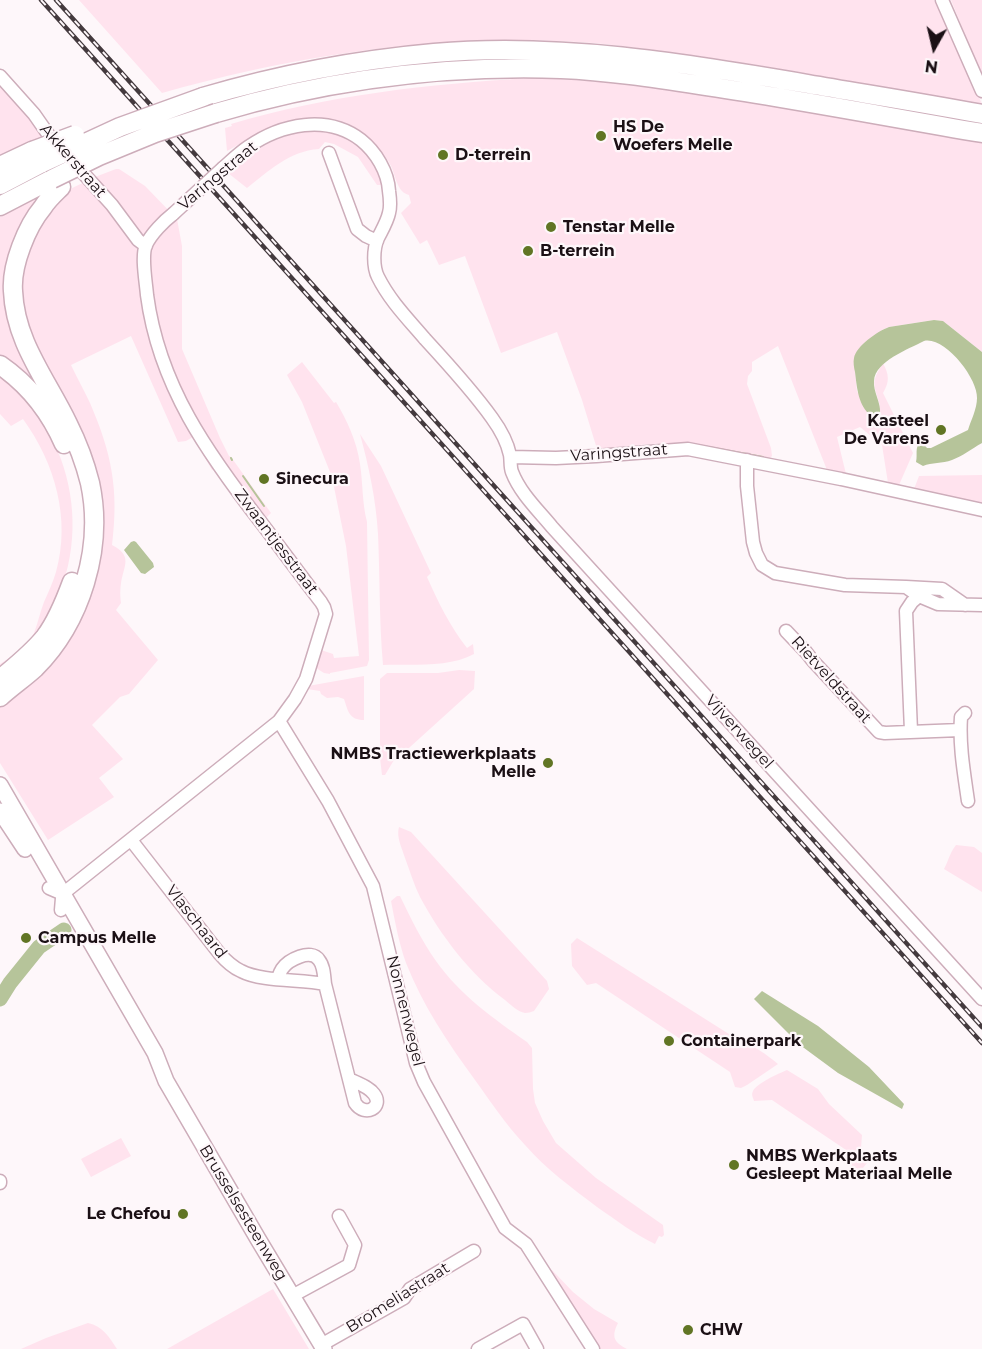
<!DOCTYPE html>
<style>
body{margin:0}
#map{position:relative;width:982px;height:1349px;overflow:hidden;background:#fef7fa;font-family:Montserrat,sans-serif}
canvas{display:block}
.north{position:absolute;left:904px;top:18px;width:60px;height:60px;-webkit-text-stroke:4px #fef7fa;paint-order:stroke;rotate:188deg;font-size:16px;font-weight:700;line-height:24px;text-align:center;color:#1b1015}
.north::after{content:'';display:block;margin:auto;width:21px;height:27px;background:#1b1015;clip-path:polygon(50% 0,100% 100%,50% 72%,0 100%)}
</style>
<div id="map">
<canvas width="982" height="1349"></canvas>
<div class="north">N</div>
</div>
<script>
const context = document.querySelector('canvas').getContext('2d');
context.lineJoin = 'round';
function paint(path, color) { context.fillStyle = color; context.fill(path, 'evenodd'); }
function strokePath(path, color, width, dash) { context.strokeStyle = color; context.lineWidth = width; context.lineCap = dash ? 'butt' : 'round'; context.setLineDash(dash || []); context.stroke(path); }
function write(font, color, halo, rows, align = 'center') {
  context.font = font + ' Montserrat,sans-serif'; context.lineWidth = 4.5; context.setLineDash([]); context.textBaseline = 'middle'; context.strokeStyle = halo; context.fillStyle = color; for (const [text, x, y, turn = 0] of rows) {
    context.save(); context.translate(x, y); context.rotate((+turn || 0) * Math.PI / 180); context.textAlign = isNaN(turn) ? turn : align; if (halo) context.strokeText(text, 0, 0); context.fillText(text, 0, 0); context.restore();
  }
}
paint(new Path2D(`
 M79 0H934L982 104C885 88 789 69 691 55 646 49 601 42 556 41 423 36 289 57 162 93Z
 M951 0H982V77Z
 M530 78C598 79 666 89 734 100 817 113 899 128 982 142V352L943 321 934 320 889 327 882 330 854 358 857 392 880 406C874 383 870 384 883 363 889 375 890 381 883 393L913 453 899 485 888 483 882 445 860 427 837 437 846 474 827 470 778 346 752 362V371L748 376 747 384 771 448 772 456 769 459 689 443 649 444 597 449 582 400 557 332 501 353 465 256 439 265 427 240 420 244 401 213 411 203 409 195C397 192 396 177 391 166 383 151 370 138 356 130 310 103 267 129 227 151L225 128 232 126 231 124C328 95 429 84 530 78Z
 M0 82 43 133 42 138 0 156Z
 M308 130H318L340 135 356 144 376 165 384 185H377L358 157 334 144 325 142 319 149C289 151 269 171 247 188L228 173C256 149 271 138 308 130Z
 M116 169H119L145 186 177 219 182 246V349L220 438 229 456 231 457 271 513 266 518 222 464 212 470 193 437 186 441 178 442 131 336 71 365C77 378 84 390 90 403 112 454 119 490 112 545 133 556 124 565 121 583 120 590 120 596 121 603L116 610 158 660 129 694 120 697 92 725 123 759 99 778 114 797 48 840 0 763V705L63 644 99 508 26 327 20 278 38 224 66 191 95 177Z
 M49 190 7 276 63 426 0 360V217Z
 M302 362 334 403 336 402C347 420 357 442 360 464 363 483 362 503 367 522L369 660 367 666 330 673V674L324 673 316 668 321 650 333 654 334 658 359 656 346 546 334 487 330 472 302 402 287 375Z
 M0 377C83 439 97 562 31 642 23 652 10 660 0 668V664C12 656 28 647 34 633 38 623 40 612 44 602 48 593 53 582 56 572 71 519 55 463 23 419L11 426 0 414Z
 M360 434 381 466 431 573 427 577C438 602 450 626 467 648L473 644 474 654C449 668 411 664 383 665 379 621 380 578 378 534 376 500 369 467 360 434Z
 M982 475V506L914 489 919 476Z
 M459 670 475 671 474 689 399 757 394 760 385 775H382L380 758V679L387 673H438Z
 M364 676V720C349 720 348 711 344 699L338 697 327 698 321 694 320 691 307 689 308 686Z
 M399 827 411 832 547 981 549 989 534 1011C531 1012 528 1013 525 1013 518 1012 511 1005 505 1000 470 974 441 936 420 897 414 885 410 871 405 858 402 848 396 837 399 827Z
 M956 845 974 847 982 853V892L944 869C949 860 949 854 956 845Z
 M397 896H400C411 919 422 941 436 961 460 995 494 1019 527 1042L532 1048 533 1089 535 1103 543 1121 556 1143 596 1178 663 1225 664 1235 662 1237 659 1236 655 1244C634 1234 616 1220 597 1207 572 1188 546 1169 525 1145 506 1125 491 1102 475 1080 448 1043 423 1006 406 963 399 943 395 922 391 901Z
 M577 938 740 1041C754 1045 767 1055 778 1064L747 1085 741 1088 735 1087 730 1072 596 983 587 985 572 966 571 944Z
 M787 1070 818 1089 829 1104 862 1135 861 1148 872 1157 862 1169 859 1171 846 1163V1150L772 1100 754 1101C753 1097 751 1095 753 1091 757 1083 778 1074 787 1070Z
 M121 1138 131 1156 91 1177 81 1159Z
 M552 1270 573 1292 594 1309 618 1323C611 1337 614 1342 627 1349H598L549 1273Z
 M273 1289 309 1349H167Z
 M88 1323C103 1326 109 1337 117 1349H21L46 1338Z`), '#ffe3ee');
paint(new Path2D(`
 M934 320 943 321 982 352V443C971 449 963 456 952 460 942 464 932 462 923 466L916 462C918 454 914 448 921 441L927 448H931L968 430C971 420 977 409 977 398 978 379 945 336 924 341 909 349 875 361 874 381 873 392 881 402 880 413L877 416H871C858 405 857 388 855 372 854 368 853 362 854 358 856 346 878 331 889 327Z
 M134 541 136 542 153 563 154 567 145 574 141 573 124 550 131 542Z
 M762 991 818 1026 869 1067 904 1104 902 1109 838 1073 800 1045 754 999Z`), '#b6c49a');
strokePath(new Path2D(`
 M692 444 763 457
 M656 446 683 444
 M231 458 232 460
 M243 476 264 506`), '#b6c49a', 2);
strokePath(new Path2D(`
 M0 999 10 983 39 947 64 930`), '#b6c49a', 15);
const minor = new Path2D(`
 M942 0 982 91
 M0 76 34 114 48 134 58 146
 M329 153 357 229 366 236 377 241
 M74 163 112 205 138 240 146 246
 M223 168C231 161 239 153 248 147 281 124 327 114 361 140 376 152 388 172 389 191 390 198 391 206 389 213 387 222 382 230 378 238 373 249 373 267 378 277 390 301 408 319 425 339 448 364 472 390 492 418 500 429 507 441 510 455 511 460 510 467 512 472 520 493 538 510 552 527L982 999
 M511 457 556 458 596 456 688 449 841 479 982 510
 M747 460V486L753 542 756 553 762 565 775 573 845 585 906 587 919 596 938 604 982 605
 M906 587 942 589 965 605
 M786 631 806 652 813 661 879 732 885 733 960 730
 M965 713 961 717C959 745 964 773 968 801
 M279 721 328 801 373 886 416 1063 424 1082 505 1228 526 1244 593 1349
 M911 731 906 611 912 602 919 596
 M131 840 219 953C225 960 232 967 241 971 262 982 300 979 325 984
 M49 888 63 894
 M61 910 62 898 65 892 279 721 295 699 306 679 326 614 324 607 321 602C301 576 282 550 263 525 208 454 159 386 147 295 146 282 141 256 146 245 151 234 164 221 173 214
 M278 978C279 975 280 972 282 969 288 960 311 948 319 960 324 966 324 976 325 984L355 1103C365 1118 384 1107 374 1094 368 1086 357 1083 349 1079
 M0 1181V1183
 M292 1296 349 1265 355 1245 339 1216
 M321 1345 404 1298 410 1289 474 1251
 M478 1349 523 1324 537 1349`);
const major = new Path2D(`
 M0 785 155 1053 166 1081 258 1239 324 1349
 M0 811 25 849`);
const highway = new Path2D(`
 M203 97C278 75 355 60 434 53 559 42 685 63 808 84 866 94 924 103 982 114
 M216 113C328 80 443 65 561 69 607 71 654 78 700 85 795 99 888 117 982 133
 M0 166 32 151
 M0 185 42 163
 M0 206 52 179
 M0 365C29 385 50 412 64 444
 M0 679C16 666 32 653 45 637 57 621 65 601 72 582
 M0 697C11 687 24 678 35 668 81 622 104 548 90 483 85 463 77 442 68 424 47 380 15 342 13 291 11 265 27 226 43 207 48 199 55 193 61 187`);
strokePath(minor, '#cdadba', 15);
strokePath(major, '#cdadba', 18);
strokePath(highway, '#cdadba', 21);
strokePath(minor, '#fff', 12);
strokePath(major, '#fff', 15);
strokePath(highway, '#fff', 18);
const rail = new Path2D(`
 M41 0 982 1043
 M56 0 982 1027`);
strokePath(rail, '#443a3e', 4.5);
strokePath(rail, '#fef7fa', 2, [7]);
const minorBridge = new Path2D(`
 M173 214 223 168`);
const highwayBridge = new Path2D(`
 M32 151 75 135
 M42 163 120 127 203 97
 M52 179 99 156 155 133 216 113`);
strokePath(minorBridge, '#cdadba', 15, []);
strokePath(highwayBridge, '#cdadba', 21, []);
strokePath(minorBridge, '#fff', 12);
strokePath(highwayBridge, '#fff', 18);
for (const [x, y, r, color] of [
 [601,136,6,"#617524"],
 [443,155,6,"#617524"],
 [551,227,6,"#617524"],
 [528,251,6,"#617524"],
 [941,430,6,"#617524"],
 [264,479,6,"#617524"],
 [548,763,6,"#617524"],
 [26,938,6,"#617524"],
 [669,1041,6,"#617524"],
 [734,1165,6,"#617524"],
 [183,1214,6,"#617524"],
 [688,1330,6,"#617524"]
]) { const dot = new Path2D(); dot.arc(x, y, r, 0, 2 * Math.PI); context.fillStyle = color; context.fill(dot); strokePath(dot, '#fef7fa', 2); }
write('bold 16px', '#1b1015', '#fef7fa', [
 ["HS De",613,127],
 ["Woefers Melle",613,145],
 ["D-terrein",455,155],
 ["Tenstar Melle",563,227],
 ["B-terrein",540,251],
 ["Kasteel",929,421,"right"],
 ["De Varens",929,439,"right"],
 ["Sinecura",276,479],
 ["NMBS Tractiewerkplaats",536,754,"right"],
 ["Melle",536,772,"right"],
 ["Campus Melle",38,938],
 ["Containerpark",681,1041],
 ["NMBS Werkplaats",746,1156],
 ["Gesleept Materiaal Melle",746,1174],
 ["Le Chefou",171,1214,"right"],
 ["CHW",700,1330]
], 'left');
write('16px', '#1b1015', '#fef7fa', [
 ["Akkerstraat",73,161,49],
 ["Varingstraat",218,176,-40],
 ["Varingstraat",619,453,-4],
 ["Zwaantjesstraat",276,542,53],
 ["Rietveldstraat",831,680,48],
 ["Vijverwegel",739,732,48],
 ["Vlaschaard",196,922,52],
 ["Nonnenwegel",405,1011,76],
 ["Brusselsesteenweg",243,1213,59],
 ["Bromeliastraat",398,1298,-32]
]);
</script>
